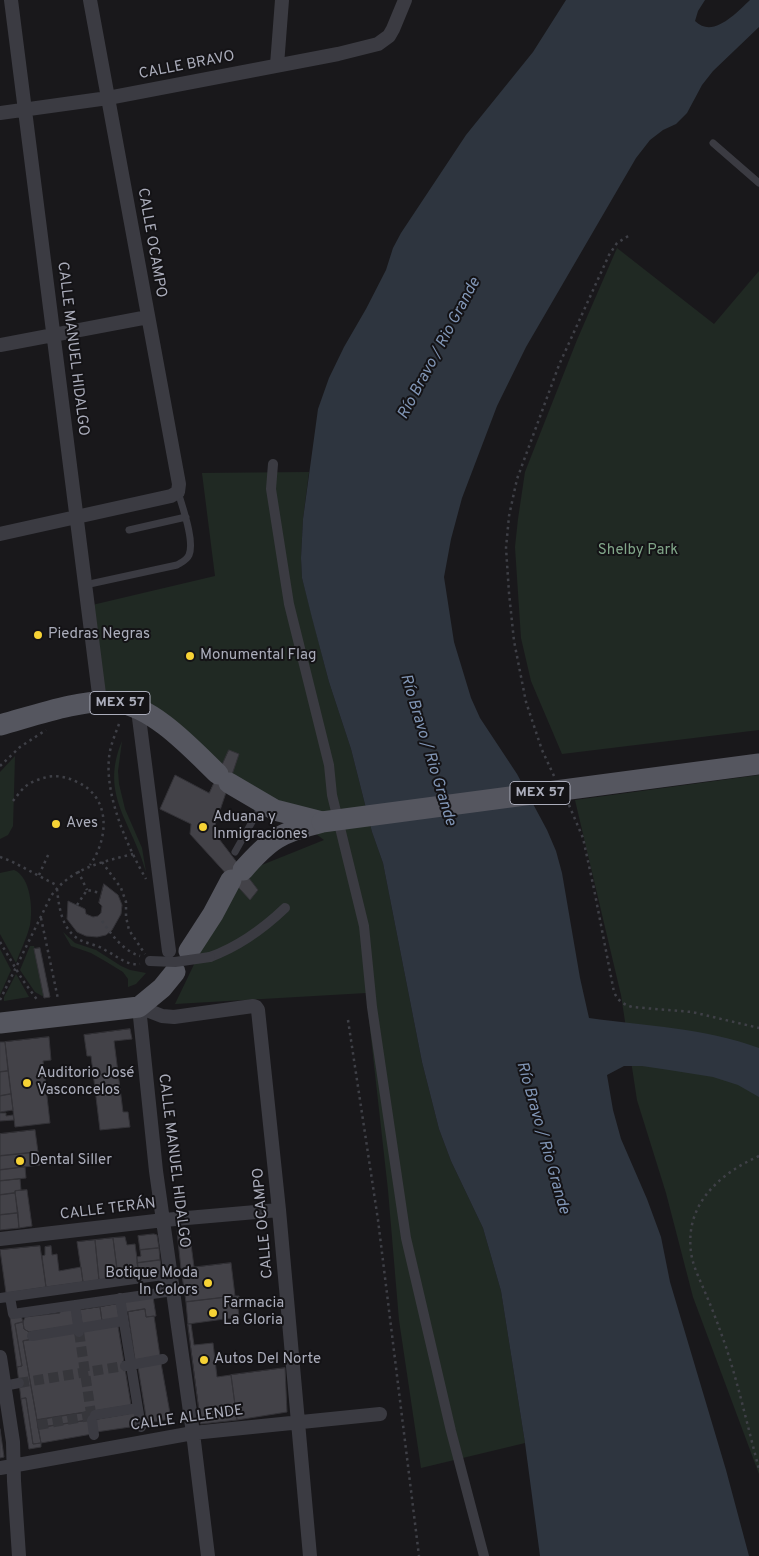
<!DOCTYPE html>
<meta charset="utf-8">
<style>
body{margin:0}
canvas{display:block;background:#19181b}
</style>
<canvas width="759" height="1556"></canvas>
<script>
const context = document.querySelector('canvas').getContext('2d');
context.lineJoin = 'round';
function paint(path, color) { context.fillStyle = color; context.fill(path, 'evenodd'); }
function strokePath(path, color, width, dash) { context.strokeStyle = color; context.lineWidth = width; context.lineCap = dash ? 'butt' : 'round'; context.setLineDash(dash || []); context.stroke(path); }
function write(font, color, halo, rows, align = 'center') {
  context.font = font + ' Overpass,sans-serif'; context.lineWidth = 4; context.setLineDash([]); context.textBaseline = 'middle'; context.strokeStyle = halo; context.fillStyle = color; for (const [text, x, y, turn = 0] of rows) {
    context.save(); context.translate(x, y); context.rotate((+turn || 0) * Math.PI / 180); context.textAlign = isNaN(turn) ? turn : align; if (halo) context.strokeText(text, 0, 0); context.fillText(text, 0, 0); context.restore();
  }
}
paint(new Path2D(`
 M617 248 714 324 759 271V730L562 754 531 681 521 638 515 547 518 519 525 472 577 340Z
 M309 472 303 519 301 558 302 578 329 682 351 749 372 832 383 863 422 1062 439 1129 451 1161 483 1228 501 1291 525 1443 421 1468 399 1320 388 1190 366 993 175 1004 237 875 324 840 299 821 143 710 100 704 88 606 215 576 202 473Z
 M122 741 118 771 119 784 125 809 142 848 146 872C133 823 99 796 122 741Z
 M15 756 13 826 8 835 0 839V772Z
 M759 775V1474L693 1297 666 1193 637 1100 621 995 575 800Z
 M14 870C31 877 33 910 30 925 27 938 20 951 16 963L0 934V873Z
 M63 932 75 943 96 950 121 966 130 970 146 973 136 984 128 987V979L123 972 105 961 91 953 71 946Z
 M30 946H34L35 949 44 997 35 992 20 970Z
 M0 949 11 970 0 995Z
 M16 974 29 997 4 1001V997Z`), '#202923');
paint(new Path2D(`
 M566 0H705L698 11 695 21C713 39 736 13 750 0H759V27L713 71 702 85 687 113 676 124 663 130 650 140 636 158 526 347 497 406 462 498 451 539 444 577 454 642 471 698 480 718 517 774 547 830 556 851 562 873 580 978 589 1018C646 1026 705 1028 759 1048V1097L738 1085 713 1077 669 1070 642 1066H624L607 1075 613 1110 621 1139 647 1199 661 1237 670 1282 726 1470 749 1556H540L525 1443 501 1291 483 1228 451 1161 439 1129 422 1062 383 863 372 832 351 749 329 682 312 618 302 578 301 558 303 519 318 409 329 378 344 347 366 309 386 270 393 248 401 233 466 135 533 52Z`), '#2e353f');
const building = new Path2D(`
 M229 750 239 754 213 831 258 890 250 900 190 834 191 824 160 809 175 775 209 793Z
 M104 884 118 895 122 905 121 914 112 930 106 935 97 937 86 936 77 932 67 919 68 901 85 909 86 914 93 917 98 916 101 913 102 906 99 903Z
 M40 948 50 997 44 998 34 949Z
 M130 1029 132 1039 114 1041 123 1112H128L130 1127 100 1130 91 1056H87L84 1035Z
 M49 1037 51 1060 43 1061 50 1123 15 1127 5 1042Z
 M0 1042H5L8 1071 0 1072Z
 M8 1071 11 1094 0 1096V1072Z
 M11 1094 13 1110 0 1112V1096Z
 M0 1113H6V1116L13 1115 14 1120 0 1121Z
 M35 1130 38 1152 0 1156V1134Z
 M38 1152 40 1165 0 1170V1156Z
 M25 1167 26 1178 0 1181V1170Z
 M20 1179 21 1190 15 1191V1193L0 1195V1181Z
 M27 1190 32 1226 19 1228 15 1191Z
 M15 1193 18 1213 0 1215V1195Z
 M18 1213 19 1228 0 1230V1215Z
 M189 1229 194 1267 181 1269 177 1231Z
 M154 1234 157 1235 159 1248 140 1250 138 1236Z
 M125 1237 127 1245 135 1244 139 1274 118 1277 113 1238Z
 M113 1238 118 1277 99 1280 95 1240Z
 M95 1240 99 1280 83 1282 77 1242Z
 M40 1246 46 1287 6 1293 0 1250Z
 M51 1246 52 1255 57 1254 59 1271 81 1267 83 1282 46 1287 42 1256 45 1255V1247Z
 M159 1248 160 1260 137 1263V1257L141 1256 140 1250Z
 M160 1260 162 1271 139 1274 137 1263Z
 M231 1263 235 1296 186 1302 181 1269Z
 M235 1296H239L240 1304 238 1308 239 1317 188 1324 186 1302Z
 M153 1297 156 1316 146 1317 145 1309 126 1312 124 1302Z
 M117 1304 119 1318 102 1321 100 1307Z
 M100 1307 102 1321 82 1324 80 1310Z
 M73 1308 76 1325 29 1332 24 1329 23 1322 25 1317 60 1313V1310Z
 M145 1309 146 1317 154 1316 160 1356 135 1360 128 1312Z
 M21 1315 23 1322 15 1324 22 1366 17 1367 10 1317Z
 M23 1322 24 1329 29 1332 33 1339 23 1341 41 1443 33 1444 26 1398 21 1399 17 1367 22 1366 15 1324Z
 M188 1324H191L194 1345 213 1343 217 1377 231 1375 237 1420 201 1424Z
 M118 1326 131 1405 37 1420 23 1341Z
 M161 1363 171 1419 147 1423 138 1367Z
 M285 1368 287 1412 237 1420 231 1375Z
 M26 1398 33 1444 41 1443V1447L29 1449 21 1399Z
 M94 1411 95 1419 38 1428 37 1420Z
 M135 1413 137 1426 96 1432 94 1420Z
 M90 1420 92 1434 41 1443 38 1428Z
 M0 1429 4 1457 0 1458Z`);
paint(building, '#434248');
strokePath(building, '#333237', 1);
strokePath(new Path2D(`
 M79 1332 92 1420
 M19 1383 124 1366
 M38 1425 95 1415`), '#36363b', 10, [10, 5]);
strokePath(new Path2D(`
 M119 724C115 735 110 746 109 758 105 796 127 846 146 879
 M0 766 20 747 46 730
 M554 776 542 750 526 702 514 641 509 593 506 548 509 516 517 479 559 365 609 255 617 243 630 235
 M13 801C17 796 21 790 26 786 32 781 40 779 47 777 58 775 67 777 77 782 111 797 109 838 90 865
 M569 805 583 838 594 889 614 992C618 1001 623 1004 632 1007L692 1012 759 1028
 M0 857 11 861 58 886
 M102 862 121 888 126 902V917L129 930 145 954
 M78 871 87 890
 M39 875 49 853
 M57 889C59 908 62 930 80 940 88 944 98 945 105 950 117 956 127 966 140 964
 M77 905 87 890 101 893
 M41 918 58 999
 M102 921C112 935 122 950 140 956
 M0 942 22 979 38 1001
 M0 1000 51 896C71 868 102 862 133 854
 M348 1020 378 1220 419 1556
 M759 1156C717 1175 682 1207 692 1258 695 1271 702 1284 707 1297 714 1313 720 1330 726 1347 739 1387 748 1428 759 1469`), '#3f4047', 2.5, [2.5, 4]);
strokePath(new Path2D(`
 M713 143 759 183
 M129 530 186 517
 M85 585 177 565C182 562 187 560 189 555 195 541 182 506 178 492
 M235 852 261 806`), '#3b3b42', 7);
strokePath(new Path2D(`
 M273 464 271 489 289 604 329 765 332 795 364 926 372 1007 406 1238 451 1431 484 1556
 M210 957C240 946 263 929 285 908
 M10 1297 13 1314 166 1292 164 1275
 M0 1298 170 1274
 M120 1298 141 1427
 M75 1305 79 1332
 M32 1336 123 1321
 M125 1366 163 1359
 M4 1386 19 1383
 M95 1415 138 1408
 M92 1420 94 1435`), '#3b3b42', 10);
strokePath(new Path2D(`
 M11 0 100 702
 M277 65 282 0
 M0 113 108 98 338 54 378 44 389 36 393 29 405 0
 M0 345 148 317
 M0 534 171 496 178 492 179 484 90 0
 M138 710 169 951
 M0 1239 164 1220 279 1210
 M0 1357 13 1442 14 1481 19 1556
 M0 1468 193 1433 380 1414
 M208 1556 193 1433 156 1171 139 1007 162 1016 174 1017 253 1006 256 1007 258 1010 279 1210 310 1556`), '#3b3b42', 14);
strokePath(new Path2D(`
 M0 725C33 716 83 698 116 702 154 707 191 748 218 774
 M229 783 275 810 322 822
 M243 870C269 840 281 832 319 823
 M189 951 213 914 231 880
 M0 1023 139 1007 162 988 175 972`), '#55565f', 21);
strokePath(new Path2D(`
 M150 961 175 962 210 957`), '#3b3b42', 10);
strokePath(new Path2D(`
 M322 822 759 764`), '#55565f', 21);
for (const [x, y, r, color] of [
 [38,635,5,"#f6d235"],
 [190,656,5,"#f6d235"],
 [56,824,5,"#f6d235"],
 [203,827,5,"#f6d235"],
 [27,1083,5,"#f6d235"],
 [20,1161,5,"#f6d235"],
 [208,1283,5,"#f6d235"],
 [213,1313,5,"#f6d235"],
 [204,1360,5,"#f6d235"]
]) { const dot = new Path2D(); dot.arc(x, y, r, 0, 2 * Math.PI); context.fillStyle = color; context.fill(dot); strokePath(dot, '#141316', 2); }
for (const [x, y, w] of [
 [120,703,60],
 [540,793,60]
]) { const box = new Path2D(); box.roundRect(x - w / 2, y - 11.5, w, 23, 4); context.fillStyle = '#141316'; context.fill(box); strokePath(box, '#abadbb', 1); }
write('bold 14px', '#abadbb', null, [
 ["MEX 57",120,703],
 ["MEX 57",540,793]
]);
write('15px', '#abadbb', '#141316', [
 ["CALLE BRAVO",187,66,-11],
 ["CALLE OCAMPO",151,243,80],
 ["CALLE MANUEL HIDALGO",72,349,83],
 ["CALLE MANUEL HIDALGO",173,1161,83],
 ["CALLE TERÁN",108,1210,-7],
 ["CALLE OCAMPO",264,1223,-95],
 ["CALLE ALLENDE",187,1419,-8]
]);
write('15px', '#81a689', '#141316', [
 ["Shelby Park",638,551]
]);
write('15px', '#abadbb', '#141316', [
 ["Piedras Negras",48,635],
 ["Monumental Flag",200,656],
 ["Aduana y",213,818],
 ["Inmigraciones",213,835],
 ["Aves",66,824],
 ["Auditorio José",37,1074],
 ["Vasconcelos",37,1091],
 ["Dental Siller",30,1161],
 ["Botique Moda",198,1274,"right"],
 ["In Colors",198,1291,"right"],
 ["Farmacia",223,1304],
 ["La Gloria",223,1321],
 ["Autos Del Norte",214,1360]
], 'left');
write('italic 16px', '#8196b6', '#141316', [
 ["Río Bravo / Rio Grande",440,349,-62],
 ["Río Bravo / Rio Grande",427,750,73],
 ["Río Bravo / Rio Grande",542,1138,74]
]);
</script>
